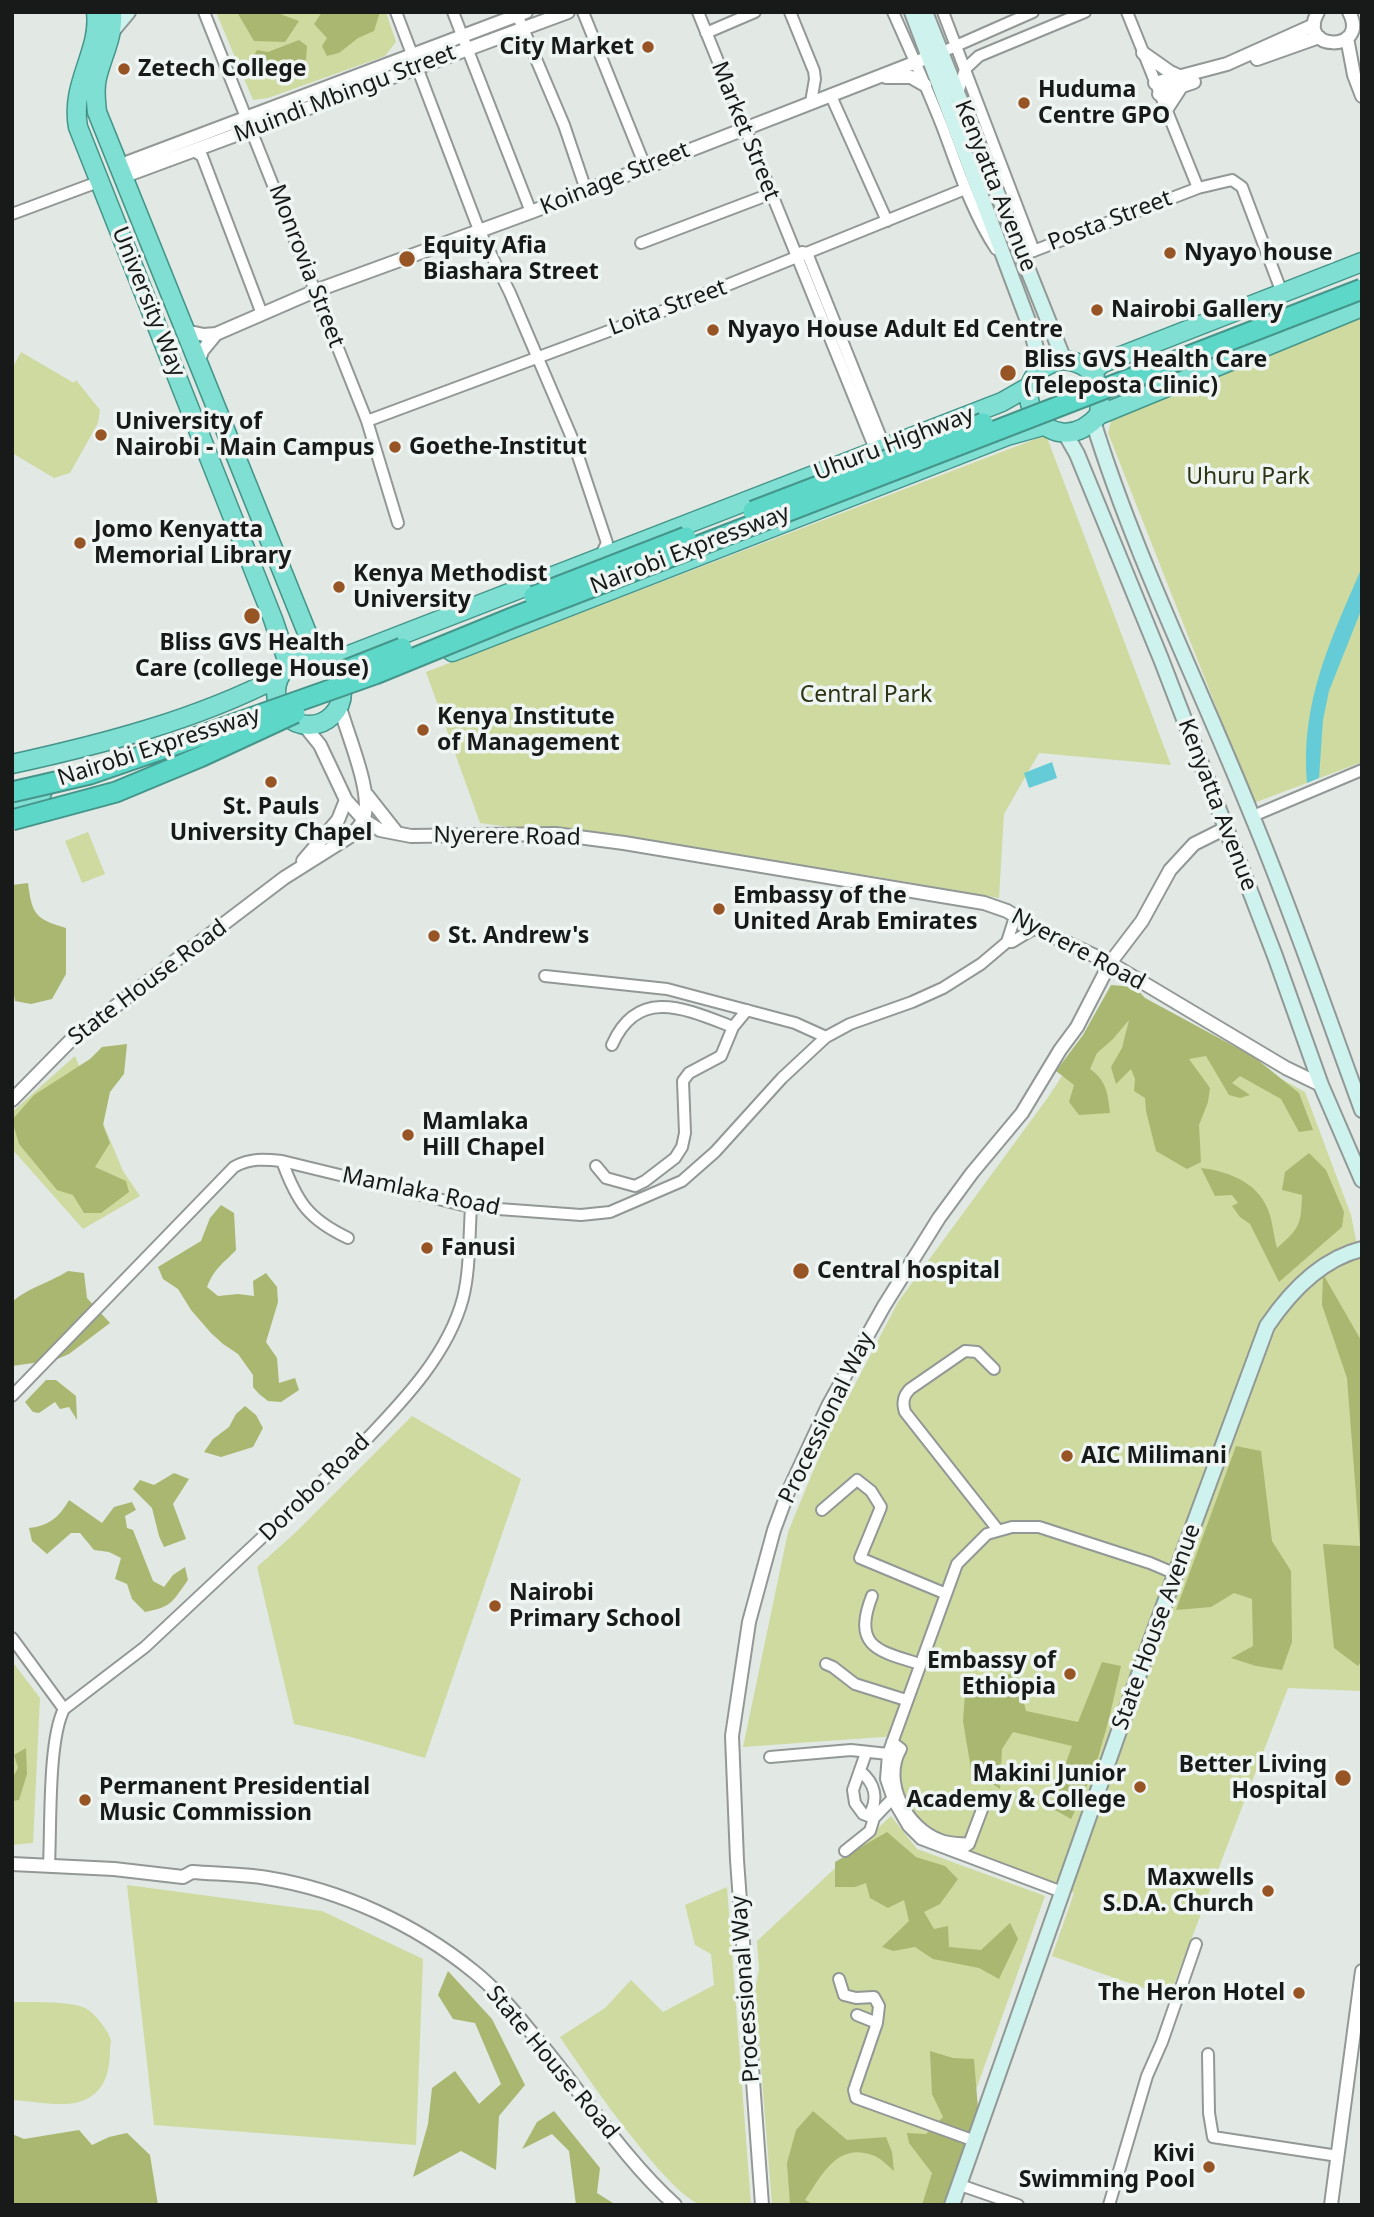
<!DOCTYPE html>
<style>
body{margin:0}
#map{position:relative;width:1374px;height:2217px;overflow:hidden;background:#e2e8e4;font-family:"Noto Sans",sans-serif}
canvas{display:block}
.frame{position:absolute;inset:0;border:14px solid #181a19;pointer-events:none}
</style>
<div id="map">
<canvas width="1374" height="2217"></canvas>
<div class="frame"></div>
</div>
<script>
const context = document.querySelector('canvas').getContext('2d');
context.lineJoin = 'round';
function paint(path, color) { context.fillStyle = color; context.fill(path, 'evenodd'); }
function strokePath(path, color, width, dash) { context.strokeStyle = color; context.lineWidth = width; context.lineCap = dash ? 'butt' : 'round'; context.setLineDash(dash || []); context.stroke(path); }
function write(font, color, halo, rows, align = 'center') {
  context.font = font + ' "Noto Sans",sans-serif'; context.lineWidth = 7; context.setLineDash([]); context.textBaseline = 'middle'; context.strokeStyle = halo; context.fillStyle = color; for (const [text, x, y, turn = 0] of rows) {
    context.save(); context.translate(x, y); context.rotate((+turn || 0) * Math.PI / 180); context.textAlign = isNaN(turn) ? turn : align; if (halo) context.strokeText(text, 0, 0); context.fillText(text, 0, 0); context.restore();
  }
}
paint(new Path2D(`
 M216 12H386L396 42 385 56 268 98 253 100Z
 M1362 304V762L1254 803 1108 433 1114 409Z
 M21 352 74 383 76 380 100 410 98 423 70 473 54 478 12 453V369Z
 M1046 435 1171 765 1039 753 1004 814 999 898 872 876 480 823 426 672Z
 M88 832 105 874 82 883 65 841Z
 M1118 989 1305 1092 1351 1215 1362 1270V1691L1288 1688 1169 1997 1052 1956 1074 1893 933 1840 897 1803 896 1736 743 1747 788 1532 826 1440 898 1302 1049 1096Z
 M75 1056 123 1171 140 1196 83 1229 12 1149V1112Z
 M412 1416 521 1479 425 1758 351 1737 294 1724 257 1567 295 1533Z
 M12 1661 40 1698 33 1843 12 1845Z
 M891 1816 917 1849 1045 1896 935 2205H772L755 1990 759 1969 757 1941Z
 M127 1885 322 1911 423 1959 416 2145 154 2125Z
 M727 1887 751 2205C736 2205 716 2208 702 2205 668 2196 582 2070 560 2037L605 2008 631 1980 663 2012 714 1985 711 1954 695 1945 685 1905Z
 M12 2002C28 2002 75 2001 87 2009 94 2013 108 2030 110 2038 112 2041 110 2045 110 2049 110 2071 105 2093 82 2101 62 2108 33 2101 12 2100Z`), '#cedaa0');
paint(new Path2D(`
 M237 12H275L299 21 285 42 254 41Z
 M322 12H380L374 31 358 38 339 53 327 56 322 46 327 38 314 24Z
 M299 40 307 46 306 60 297 61 288 71C273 73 261 71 253 57L257 50 268 52Z
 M28 883C32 914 35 919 66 928V974L52 999 31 1004 15 1001 12 982V885Z
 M1111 985 1135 987 1145 998 1254 1057 1299 1093 1313 1130 1299 1132 1281 1099 1240 1076 1232 1083 1250 1095 1240 1098 1229 1095 1206 1056 1189 1059 1210 1088 1208 1102 1199 1125 1201 1162 1187 1169 1156 1151 1146 1111 1145 1098 1134 1091 1135 1079 1131 1069 1116 1084 1111 1067 1122 1048 1129 1020 1113 1039 1097 1053 1090 1069C1106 1080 1108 1093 1110 1113L1079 1115 1069 1102 1074 1085 1056 1071 1083 1035Z
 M127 1044 124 1074 110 1092 103 1125 110 1143 95 1167 126 1181 129 1192 101 1213H84L73 1195 57 1190 19 1144 12 1120 34 1095 90 1059 102 1047Z
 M1309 1153 1326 1170 1344 1212 1342 1227 1279 1282 1250 1224 1240 1217 1232 1206 1238 1203 1232 1195 1215 1196 1201 1168C1231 1172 1260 1183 1270 1215 1273 1226 1274 1238 1277 1248 1300 1228 1301 1225 1302 1195L1282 1190 1285 1172Z
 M221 1205 234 1213 236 1250C223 1264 215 1267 207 1287L218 1296 238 1294 254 1296 253 1281 266 1273 277 1287 278 1302 266 1342 277 1358 279 1383 295 1378 299 1390 281 1402 268 1401 259 1394 253 1387V1375L238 1354 223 1344 211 1333 191 1310 178 1289 163 1279 158 1267 201 1241 210 1218Z
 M68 1271 84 1273 87 1298 110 1323 69 1354 55 1360 12 1366V1302C29 1287 49 1283 68 1271Z
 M1323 1274 1362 1342V1660L1358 1666 1334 1648 1323 1544 1360 1546 1347 1378 1322 1305Z
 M46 1380H56L76 1396 77 1420 69 1407 60 1409 55 1402 39 1413 33 1412 25 1402Z
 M245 1406 256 1415 263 1428 253 1447 221 1457 204 1452 213 1439 229 1427 236 1414Z
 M1236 1446 1261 1451 1272 1541 1291 1571 1292 1642 1282 1670 1256 1666 1231 1658 1253 1646 1252 1599 1234 1593 1211 1607 1176 1610Z
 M174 1473 189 1479 173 1504 186 1539 164 1547 159 1536 152 1508 133 1489 140 1480 154 1485Z
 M69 1500 102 1523 114 1507 132 1502 136 1510 125 1516 127 1528 133 1530 153 1581 164 1587 173 1575 185 1567 188 1580C172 1602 172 1607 145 1612L132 1599 127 1584 115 1579 121 1558 109 1552 94 1550 80 1533H71L47 1554 32 1541 29 1528C48 1526 59 1518 69 1500Z
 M1102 1662 1121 1666 1109 1719 1095 1768 1071 1819 1050 1807 1072 1746 1013 1732 1002 1749 1000 1789 971 1769 963 1721 965 1694 1016 1671 1026 1711 1078 1722Z
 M26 1748 27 1774 19 1800 12 1801V1779L18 1768 14 1755Z
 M887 1832 916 1857 945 1866 958 1879 940 1904 924 1912 934 1929 948 1926 949 1947 981 1950 1010 1923 1018 1939 999 1979 979 1968 933 1959 915 1947 893 1951 882 1947 909 1921 904 1900 888 1908 870 1898 866 1883 855 1887H835V1862Z
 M448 1971 492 2019 525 2085 499 2116 496 2170 461 2151 413 2177 428 2124 432 2088 455 2071 479 2104 501 2084 475 2023 453 2019 438 1995Z
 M930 2051 953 2058 974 2059 978 2109 943 2205H922L932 2173 909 2143 907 2133 926 2134 943 2117 932 2094Z
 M554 2111 600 2168 597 2193 616 2205H576L569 2151 552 2134 522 2149 537 2122Z
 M813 2111 847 2140 886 2137 892 2152 894 2171C888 2166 880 2157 872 2155 837 2142 821 2176 805 2200L814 2205H790L787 2163 796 2130Z
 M79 2130 92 2145 109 2137 127 2133 150 2155 158 2205H12V2134L24 2139Z`), '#a9b770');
paint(new Path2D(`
 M1362 567V608L1329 691 1323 720 1319 778 1307 783C1300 702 1331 639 1362 567Z
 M1052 762 1057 778 1029 788 1024 773Z`), '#65cbd6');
const minor = new Path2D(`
 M204 12 367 421 398 523
 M396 12 479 230 510 293 572 438 607 543 600 557
 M453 12 531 212
 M516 12 564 125 586 190
 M583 12 645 166
 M698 12 873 444V452
 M790 12 814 71 815 79 811 102
 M893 12C910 50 927 88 942 126 958 168 971 211 996 249
 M943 12 1034 251
 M1127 12 1198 188
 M706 33 755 12
 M949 49 1033 12
 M958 93 965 69 979 56 1085 12
 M831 96 887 221
 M194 151 202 156 262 314
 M12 214 98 182
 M641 243 770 194
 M802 252 807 253 882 440 887 447
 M1023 255 1198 188 1232 180 1242 187 1282 293
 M367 421 668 309 965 189
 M1253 816 1362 770
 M1007 942 1015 917
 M545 976 667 989 795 1023 826 1037
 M612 1045C638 986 686 1009 733 1027
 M282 1161C297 1202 308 1219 348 1238
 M596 1166 606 1178 635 1186 645 1181 675 1158 682 1147 685 1133 683 1081 689 1073 721 1056 733 1027 747 1010
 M994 1369 977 1352 965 1351 910 1389C903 1396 902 1403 905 1412L998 1530
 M12 1396 234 1167C250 1158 264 1159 282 1161L471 1207 581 1215 610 1212 682 1181 715 1152 782 1078 826 1037 850 1024 912 1002 943 988 981 964 1007 942H1012L1035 928
 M822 1510 857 1480 871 1491 881 1507 860 1558 944 1593
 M872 1596C852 1647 878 1651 920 1664
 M12 1638 64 1709
 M826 1664 833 1667 855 1684 906 1700
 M892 1742 901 1749C882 1782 907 1828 941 1840 949 1843 960 1843 969 1844
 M866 1753 853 1790 855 1803 863 1814 874 1818
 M770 1757 851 1750 888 1754
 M860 1771C875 1783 879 1799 869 1815
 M965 1847 969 1844 986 1799
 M845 1851 870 1831 874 1818 893 1798
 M49 1865C51 1826 48 1740 64 1709L145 1647 363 1443C402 1402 448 1355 463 1298 470 1270 469 1237 471 1207
 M1062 1892 921 1839 908 1826 894 1802 886 1779 888 1754 957 1564 987 1534 1012 1527H1039L1150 1563 1176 1574
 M839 1979 844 1995 856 1998 874 1997 879 2006 877 2023 854 2090 856 2098 975 2141
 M857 2015 877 2023
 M1208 2054 1209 2113 1213 2137 1338 2156
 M960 2185 1018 2205
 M1109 2205 1147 2076 1162 2042 1196 1944`);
const tertiary = new Path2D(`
 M1318 12C1295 52 1371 53 1349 12
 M1347 38 1354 75 1362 96
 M1143 53 1170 72 1183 78
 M1257 59 1319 37
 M886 77H911L925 85
 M1155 83 1227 64 1314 25
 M1159 94 1194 82
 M1166 110 1181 87
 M118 166 526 12
 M122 177 568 12
 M185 331 204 335 216 334 315 291 531 212 937 54
 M198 364 202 351 216 334
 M303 724 320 745 346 800 364 820 380 830 411 836 555 834 624 843 984 903 1007 911 1035 928 1110 963 1286 1068 1321 1085
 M367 795 397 833
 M303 861 338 820 346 800
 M12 1100 71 1040 284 878 349 837C354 832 360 827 363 820 375 796 346 732 339 704
 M12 1864 114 1869 183 1877 192 1872C217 1874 243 1874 267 1878 341 1890 415 1924 473 1971 496 1989 517 2015 535 2037 582 2092 621 2156 675 2205
 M762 2205 737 1860 732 1736 749 1622 774 1530 788 1492 828 1406 884 1306 939 1218 972 1173 1022 1113 1060 1050 1077 1027 1110 963 1142 921 1170 870 1194 844 1226 828
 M1331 2205 1362 1971`);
const secondary = new Path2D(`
 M912 12 1031 329 1041 368
 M925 12 1064 360
 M112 31 128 12
 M1093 421C1135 557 1199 684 1252 816 1292 912 1326 1012 1362 1110
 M1065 433 1077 454 1161 659 1275 956 1321 1085 1362 1180
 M952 2205 1150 1643 1267 1326C1290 1292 1321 1259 1362 1249`);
const trunk = new Path2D(`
 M96 12C101 51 70 83 78 127L273 619 289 666
 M112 12C114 36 102 56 97 78 94 90 96 101 97 112L318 660
 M1064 360C1097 364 1102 385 1099 415 1048 472 990 374 1064 360Z
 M1091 372 1103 363 1362 262
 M1099 415 1362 307
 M452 652 1007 436 1043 426
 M276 692a33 33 0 1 1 66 0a33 33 0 1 1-66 0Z
 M326 664 1002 402 1030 386
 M12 764C103 744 196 720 279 677
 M12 802 42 793`);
strokePath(minor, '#929895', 14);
strokePath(tertiary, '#929895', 16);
strokePath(secondary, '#929895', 18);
strokePath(trunk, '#45958a', 21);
strokePath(minor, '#fff', 10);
strokePath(tertiary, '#fff', 12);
strokePath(secondary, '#cef3ee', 14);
strokePath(trunk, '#7edfd2', 18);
const motorwayBridge = new Path2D(`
 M753 511 983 423
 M534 596 686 537
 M336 674 402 648
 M12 792 90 774 180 743 375 674 512 618 1362 289
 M12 820 116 792 200 757 295 713`);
strokePath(motorwayBridge, '#45958a', 23, []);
strokePath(motorwayBridge, '#5dd7c7', 19);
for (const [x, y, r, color] of [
 [648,47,7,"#975425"],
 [124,69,7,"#975425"],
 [1024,103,7,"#975425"],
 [1170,253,7,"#975425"],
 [407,259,9,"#975425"],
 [1097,310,7,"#975425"],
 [713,330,7,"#975425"],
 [1008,373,9,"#975425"],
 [101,435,7,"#975425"],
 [395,447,7,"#975425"],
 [80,543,7,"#975425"],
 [339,587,7,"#975425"],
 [252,616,9,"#975425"],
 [423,730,7,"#975425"],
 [271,782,7,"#975425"],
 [719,909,7,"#975425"],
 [434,936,7,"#975425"],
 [408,1135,7,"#975425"],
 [427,1248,7,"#975425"],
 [801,1271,9,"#975425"],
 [1067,1456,7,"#975425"],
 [495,1606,7,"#975425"],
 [1070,1674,7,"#975425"],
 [1343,1778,9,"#975425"],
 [1140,1787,7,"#975425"],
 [85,1800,7,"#975425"],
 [1268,1891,7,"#975425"],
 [1299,1993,7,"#975425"],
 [1209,2167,7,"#975425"]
]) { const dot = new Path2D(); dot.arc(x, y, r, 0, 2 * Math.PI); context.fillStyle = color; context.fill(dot); strokePath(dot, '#eff5f2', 2.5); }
write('bold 23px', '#181a19', '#eff5f2', [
 ["City Market",634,47,"right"],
 ["Zetech College",138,69],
 ["Huduma",1038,90],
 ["Centre GPO",1038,116],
 ["Equity Afia",423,246],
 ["Biashara Street",423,272],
 ["Nyayo house",1184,253],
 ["Nairobi Gallery",1111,310],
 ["Nyayo House Adult Ed Centre",727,330],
 ["Bliss GVS Health Care",1024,360],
 ["(Teleposta Clinic)",1024,386],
 ["University of",115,422],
 ["Nairobi - Main Campus",115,448],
 ["Goethe-Institut",409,447],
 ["Jomo Kenyatta",94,530],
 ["Memorial Library",94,556],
 ["Kenya Methodist",353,574],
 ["University",353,600],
 ["Bliss GVS Health",252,643,"center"],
 ["Care (college House)",252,669,"center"],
 ["Kenya Institute",437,717],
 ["of Management",437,743],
 ["St. Pauls",271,807,"center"],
 ["University Chapel",271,833,"center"],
 ["Embassy of the",733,896],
 ["United Arab Emirates",733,922],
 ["St. Andrew's",448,936],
 ["Mamlaka",422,1122],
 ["Hill Chapel",422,1148],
 ["Fanusi",441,1248],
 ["Central hospital",817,1271],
 ["AIC Milimani",1081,1456],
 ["Nairobi",509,1593],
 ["Primary School",509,1619],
 ["Embassy of",1056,1661,"right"],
 ["Ethiopia",1056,1687,"right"],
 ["Better Living",1327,1765,"right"],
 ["Hospital",1327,1791,"right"],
 ["Makini Junior",1126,1774,"right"],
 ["Academy & College",1126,1800,"right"],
 ["Permanent Presidential",99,1787],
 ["Music Commission",99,1813],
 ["Maxwells",1254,1878,"right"],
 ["S.D.A. Church",1254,1904,"right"],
 ["The Heron Hotel",1285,1993,"right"],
 ["Kivi",1195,2154,"right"],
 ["Swimming Pool",1195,2180,"right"]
], 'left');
write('23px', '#181a19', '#eff5f2', [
 ["Muindi Mbingu Street",345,94,-21],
 ["Market Street",745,131,68],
 ["Koinage Street",615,179,-22],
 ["Kenyatta Avenue",995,186,68],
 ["Posta Street",1110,221,-21],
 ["Monrovia Street",306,266,69],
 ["University Way",148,302,68],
 ["Loita Street",668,308,-20],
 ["Uhuru Highway",894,444,-21],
 ["Nairobi Expressway",690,550,-21],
 ["Nairobi Expressway",159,747,-18],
 ["Kenyatta Avenue",1217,805,69],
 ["Nyerere Road",507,837,1],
 ["Nyerere Road",1078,950,28],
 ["State House Road",148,983,-37],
 ["Mamlaka Road",421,1192,12],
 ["Processional Way",827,1418,-64],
 ["Dorobo Road",315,1488,-44],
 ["State House Avenue",1157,1627,-70],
 ["Processional Way",746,1989,-94],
 ["State House Road",552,2063,50]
]);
write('23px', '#2d3314', '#eff5f2', [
 ["Uhuru Park",1248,477],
 ["Central Park",866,695]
]);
</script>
